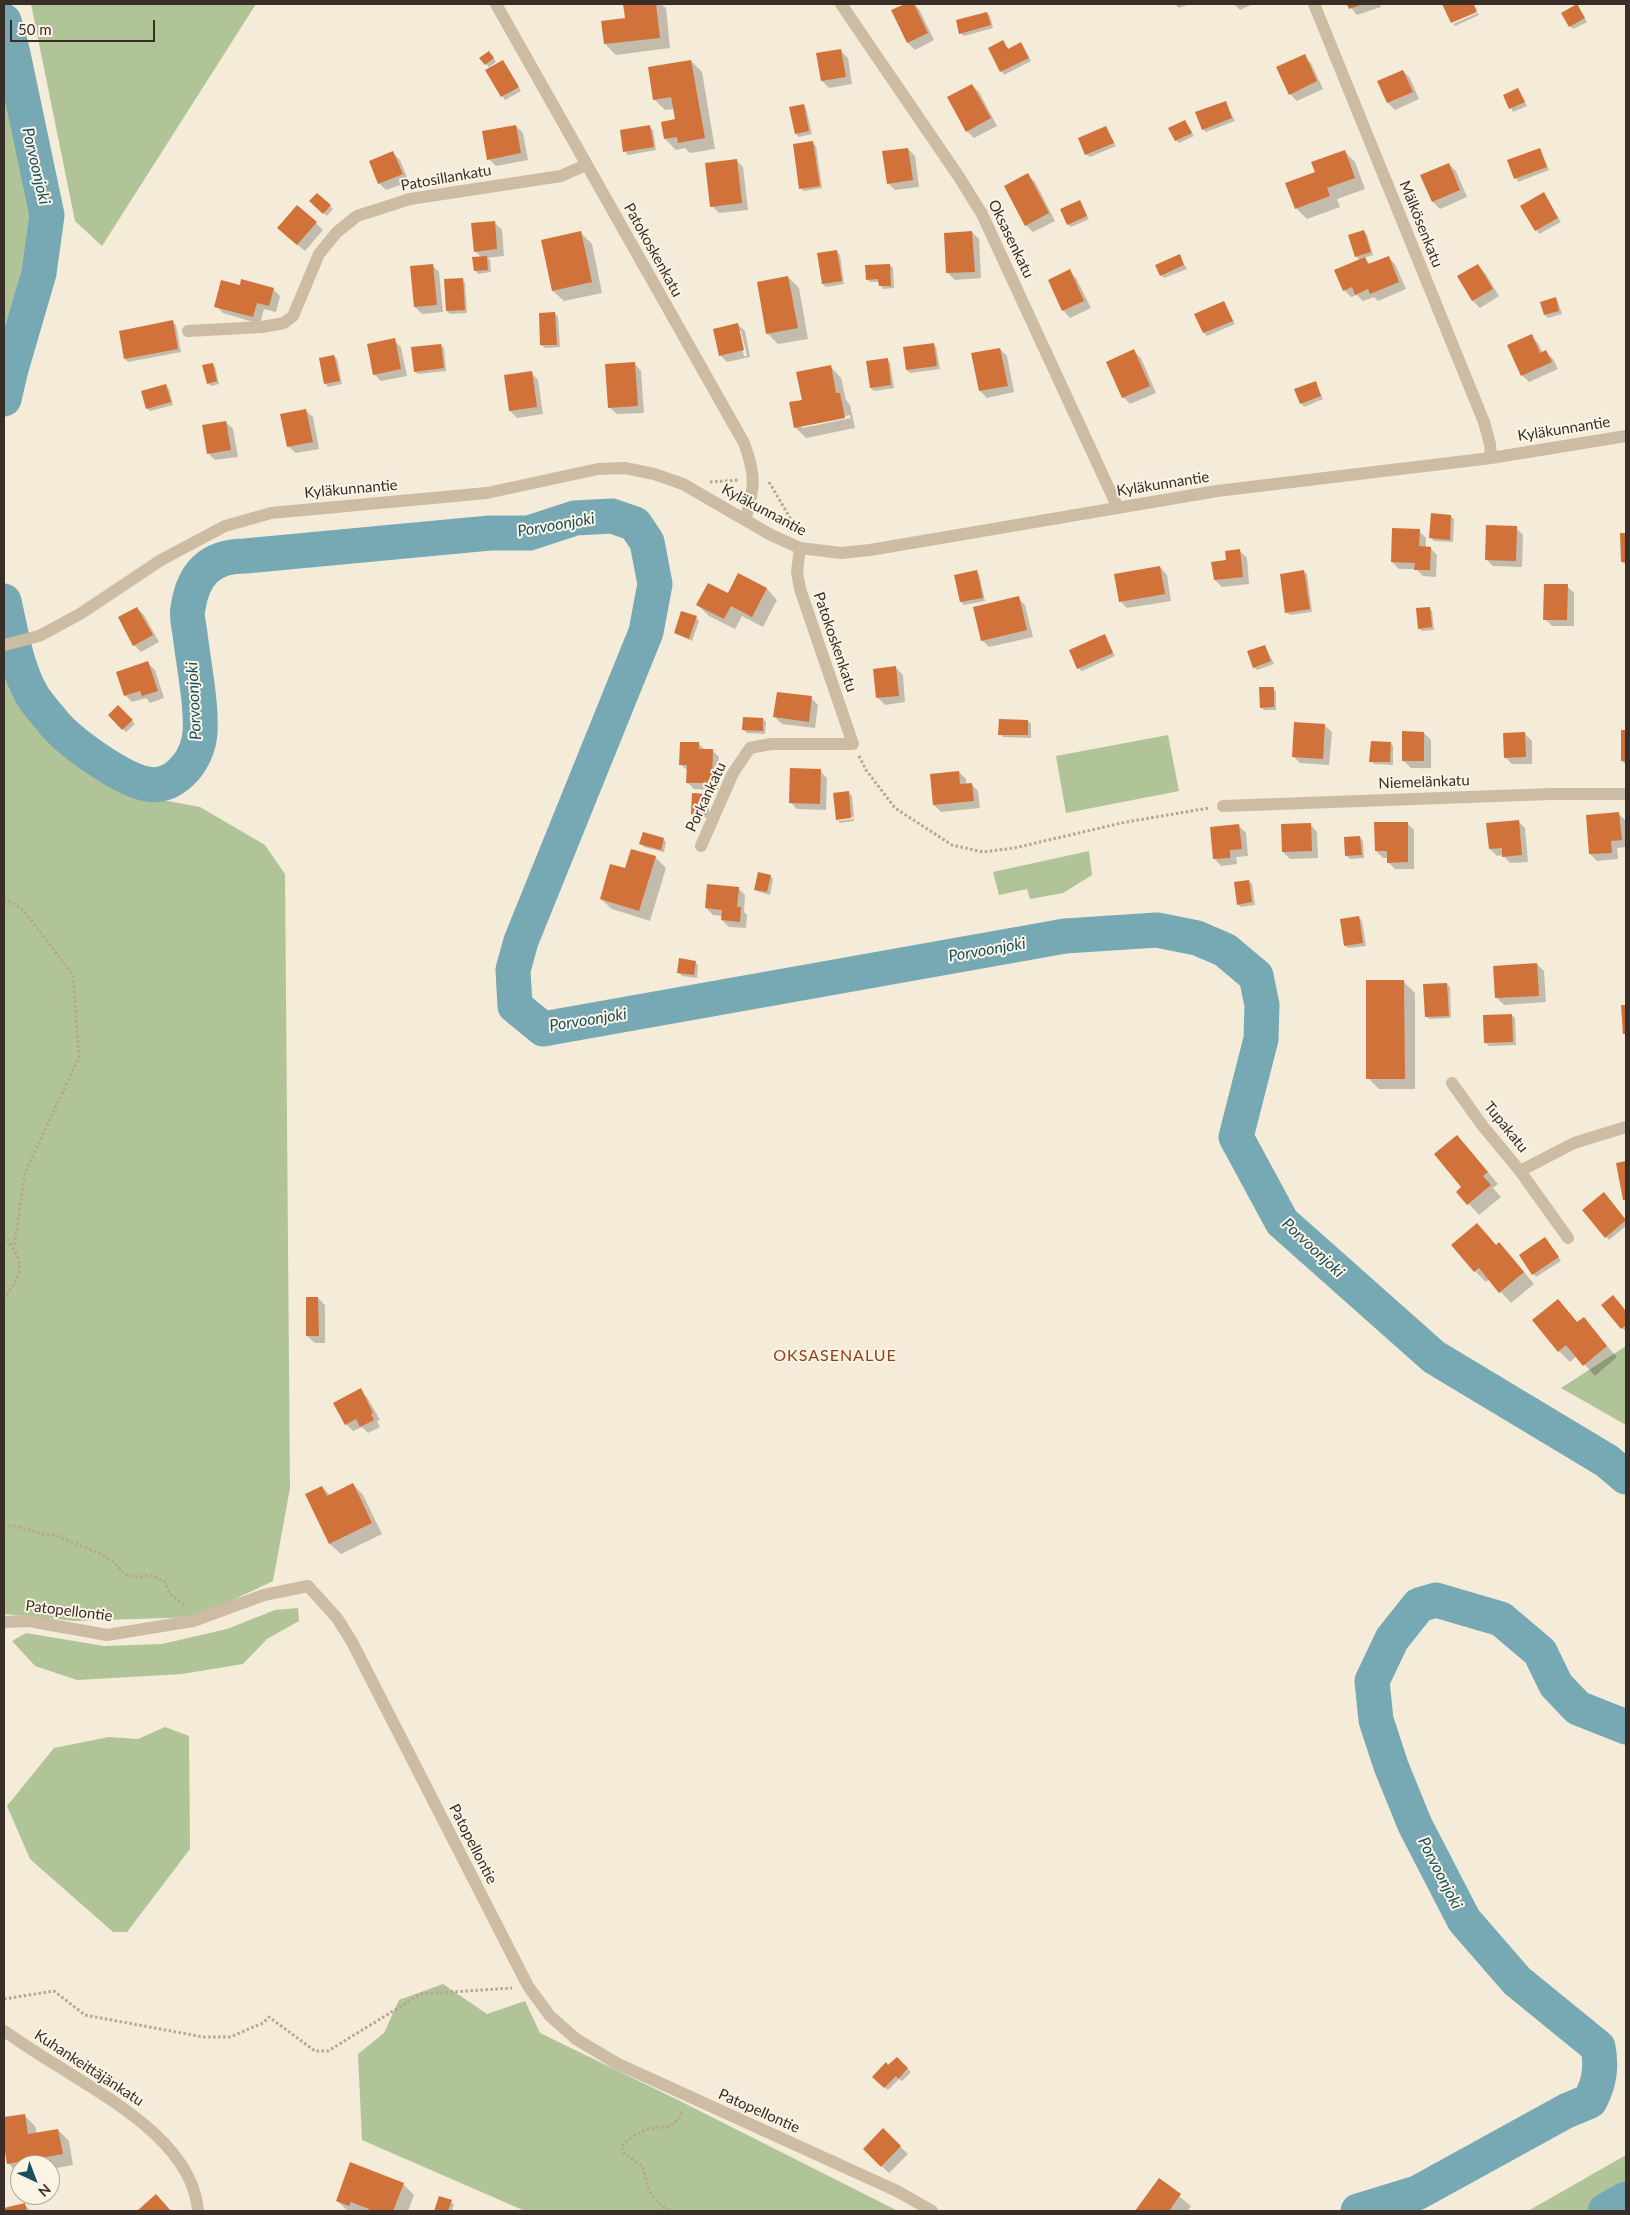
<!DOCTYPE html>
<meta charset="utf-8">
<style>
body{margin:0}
#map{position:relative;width:1630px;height:2215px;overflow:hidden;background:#f4ebd9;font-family:Lato,sans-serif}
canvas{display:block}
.frame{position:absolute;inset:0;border:5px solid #382e27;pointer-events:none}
.north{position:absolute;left:10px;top:2155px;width:50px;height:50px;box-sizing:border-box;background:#fbf4e6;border:1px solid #ada59a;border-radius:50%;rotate:137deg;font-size:14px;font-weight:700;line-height:20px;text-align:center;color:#382e27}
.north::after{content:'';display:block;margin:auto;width:18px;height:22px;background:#18505d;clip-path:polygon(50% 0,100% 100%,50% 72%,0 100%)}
.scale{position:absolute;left:10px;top:20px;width:145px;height:22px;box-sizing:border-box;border:2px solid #382e27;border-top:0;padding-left:6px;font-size:15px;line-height:18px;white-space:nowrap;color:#382e27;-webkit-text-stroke:4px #fbf4e6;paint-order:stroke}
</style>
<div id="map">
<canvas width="1630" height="2215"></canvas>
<div class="frame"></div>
<div class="north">N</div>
<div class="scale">50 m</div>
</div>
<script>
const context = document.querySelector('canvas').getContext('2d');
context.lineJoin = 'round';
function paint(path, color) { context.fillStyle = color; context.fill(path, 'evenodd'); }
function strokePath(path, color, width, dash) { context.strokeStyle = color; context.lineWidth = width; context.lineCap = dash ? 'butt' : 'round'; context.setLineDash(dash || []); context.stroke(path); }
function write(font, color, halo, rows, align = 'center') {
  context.font = font + ' Lato,sans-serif'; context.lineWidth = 4; context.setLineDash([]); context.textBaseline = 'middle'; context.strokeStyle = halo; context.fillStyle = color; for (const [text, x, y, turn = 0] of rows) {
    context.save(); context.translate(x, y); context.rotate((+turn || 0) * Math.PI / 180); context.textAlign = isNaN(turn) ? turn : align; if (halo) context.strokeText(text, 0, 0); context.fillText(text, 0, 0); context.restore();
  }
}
paint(new Path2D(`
 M31 4H256L102 246 75 221Z
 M4 90 35 220 4 337Z
 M4 662H7L23 704 60 749 102 773 157 799 200 807 265 845 285 874 290 1488 273 1581 197 1617 75 1621 4 1614Z
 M1168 735 1179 791 1066 813 1056 756Z
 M1089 851 1092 875 1063 893 1030 899 1027 889 999 895 993 872Z
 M1626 1346V1425L1561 1388Z
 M298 1608 299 1621 267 1639 243 1664 182 1674 77 1680 35 1666 12 1641 26 1633 104 1646 162 1644 227 1629 275 1610Z
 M165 1727 189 1736 190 1849 127 1932H113L30 1859 7 1806 54 1748 109 1737 138 1739Z
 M443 1984 487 2014 525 2001 540 2033 680 2101 898 2211H525L362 2140 358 2054 384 2033 399 2000Z
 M1626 2155V2211H1528Z`), '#b0c498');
paint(new Path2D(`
 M625 4H661L666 8 670 48 616 55 605 44 626 19Z
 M908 4H914L919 9 934 40 915 50 908 43 893 11Z
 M1175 4H1189L1179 8Z
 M1234 4H1253L1240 10Z
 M1348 4H1380L1381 7 1357 15Z
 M1444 4H1474L1477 10 1452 22Z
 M1577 5 1587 22 1573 29 1570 26Z
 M987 13 990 16 993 28 964 36 960 33Z
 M1478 13 1479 15 1455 26 1453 24Z
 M1003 42 1009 50 1021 44 1031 61 1004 75 990 49Z
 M841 51 848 58 852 84 829 88 822 81Z
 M492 56 496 62 489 67 486 64Z
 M1304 56 1311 63 1323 89 1297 101 1290 94Z
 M691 61 702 72 715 149 690 153 685 148 676 150 665 139 676 120 674 109 665 110 654 99Z
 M506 65 521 91 505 100 487 71Z
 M1403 71 1410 78 1419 99 1395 110 1388 103 1379 82Z
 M972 85 979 92 997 126 974 138 967 131Z
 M1518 89 1527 106 1513 112 1504 95Z
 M1225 102 1235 121 1206 132 1203 129Z
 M803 105 806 108 812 134 799 137 796 134Z
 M1185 121 1194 136 1179 143 1176 140Z
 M516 126 523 133 528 160 496 166 489 159Z
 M649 127 653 130 656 150 628 155 625 151Z
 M1106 127 1116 146 1090 157 1086 154Z
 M812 143 816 146 822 188 804 191 801 188Z
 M908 149 915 156 919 187 895 190 888 183Z
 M1540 149 1549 170 1518 182 1509 161Z
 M1344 151 1355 162 1365 189 1337 199 1340 207 1307 219 1296 208 1317 173Z
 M393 153 400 160 409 182 386 190 379 183Z
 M736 160 743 167 748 210 719 213 712 206Z
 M1449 164 1456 171 1467 197 1440 209 1433 202Z
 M1028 175 1035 182 1055 221 1033 232 1026 225Z
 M317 194 333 209 327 216 311 201Z
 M1544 194 1561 222 1539 234 1522 206Z
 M1080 202 1089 219 1071 227 1068 224Z
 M494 222 502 230 504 256 487 258 490 260 491 272 478 274 475 270 482 258 475 251Z
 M316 223 323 230 305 251 286 235Z
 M972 232 979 239 981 278 955 280 948 273Z
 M1364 232 1367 235 1373 255 1364 258 1371 265 1388 257 1395 264 1406 289 1378 301 1374 297 1363 301 1357 295 1351 297 1344 290 1360 260 1356 256Z
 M581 233 592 244 602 293 564 301 553 291Z
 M836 251 840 255 844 284 826 287 823 284Z
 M1179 256 1187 269 1164 278 1161 275Z
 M432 265 439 272 443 312 422 314 415 307Z
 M890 265 893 268 894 288 883 289 879 282H870L867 279Z
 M1478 265 1485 273 1499 296 1480 308 1473 301 1459 276Z
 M1069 271 1076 278 1091 308 1070 318 1063 310 1049 280Z
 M788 277 799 288 808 339 778 344 767 333Z
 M462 279 465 283 467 313 450 314 447 311Z
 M273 289 280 296 276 312 264 309 260 324 223 313 216 306Z
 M1555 299 1558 302 1562 314 1548 318 1545 315Z
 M1224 302 1235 324 1207 336 1204 333Z
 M555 314 558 317 560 347 545 348 541 345Z
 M172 322 176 325 181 352 128 362 125 359Z
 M737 324 745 331 750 357 727 362 720 355ZM738 331H741L747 356H744Z
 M1531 336 1538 343 1543 353 1546 352 1553 359 1558 369 1529 382 1522 375Z
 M394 340 401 347 407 376 381 381 374 374Z
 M933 344 936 347 940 369 910 373 907 370Z
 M441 345 444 348 446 371 418 374 415 371Z
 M1000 349 1007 356 1014 392 987 398 980 391Z
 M1133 351 1141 358 1156 393 1130 404 1123 397Z
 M334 356 337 359 342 384 328 387 325 383Z
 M887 359 890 363 894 388 874 391 871 388Z
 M634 363 641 371 644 413 617 414 609 407Z
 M212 364 215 367 219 384 211 386 208 383Z
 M831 367 841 378 846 400 850 405 855 428 806 438 795 427ZM850 415 851 418 802 428V425Z
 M531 372 538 380 543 414 517 418 510 411Z
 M1315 382 1323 399 1304 407 1301 403Z
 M166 386 169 389 173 405 150 411 147 408Z
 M305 410 313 417 319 449 296 453 288 446Z
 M226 422 233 429 238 457 215 460 208 453Z
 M1450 516 1454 519 1453 542 1434 541 1431 538Z
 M1516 528 1523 535 1522 567 1493 566 1486 559Z
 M1419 531 1426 538V548H1430L1437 555 1436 577 1423 576 1416 569H1399L1392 562Z
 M1622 534H1626V565L1622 562Z
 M1240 551 1247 558 1249 584 1222 587 1215 580 1228 562Z
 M1160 567 1167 575 1171 601 1127 608 1120 601Z
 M976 571 979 574 985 601 964 605 961 602Z
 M1303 571 1307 574 1312 612 1290 615 1287 612Z
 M739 574 767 589 777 600 763 627 742 616 735 629 709 616 698 605 728 594Z
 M1567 586 1574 593V626H1552L1545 619Z
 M1018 598 1025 605 1033 637 989 647 982 640Z
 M137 608 144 615 159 642 141 652 134 645Z
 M1429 608 1432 611 1434 630 1422 631 1419 628Z
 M696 617 699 621 692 641 675 633Z
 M1104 636 1115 656 1082 671 1078 668Z
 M1265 646 1274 664 1257 670 1254 667Z
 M148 663 155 670 164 698 150 703 146 698 132 702 125 695Z
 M896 668 903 675 905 702 885 705 878 698Z
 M1273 688 1276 692V710H1264L1261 707Z
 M811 698 818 705 815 728 782 724 775 717Z
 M118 707 135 724 126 732 110 715Z
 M763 719 766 722 765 734 747 733 744 730Z
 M1028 721 1031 724V738L1003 737 1000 734Z
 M1324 725 1332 732 1329 765 1300 763 1293 756Z
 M1622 731H1626V765L1622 761Z
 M1424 733 1431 740V768H1411L1404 761Z
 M1525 734 1532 741V764H1512L1505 757Z
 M1390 743 1393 746V765L1374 764 1371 761Z
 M699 744 705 750H712L719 757 718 790 694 789 687 782 688 771 680 764Z
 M820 771 827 778 826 810 797 809 790 802Z
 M959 772 966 779V784H971L978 791 980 808 941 812 934 805Z
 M849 793 852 796 854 817 838 819V821L837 819Z
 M706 795 709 798V818L696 817 693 814Z
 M1619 814 1626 821V847L1617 848 1618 859 1597 861 1590 854Z
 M854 819V821L840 823 838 821Z
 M1518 821 1525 828 1528 862 1510 863 1503 855 1497 856 1490 849Z
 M1407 823 1414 830V869H1395L1388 862V858H1383L1376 851Z
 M1310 824 1317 832 1318 858 1290 859 1283 852Z
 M1239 826 1246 833 1248 856 1236 857 1237 864 1221 866 1214 858Z
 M1360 837 1363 841 1364 858 1350 859 1346 855Z
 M663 839 666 842 664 852 644 847 641 844Z
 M655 857 666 868 650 921 612 909 601 899 626 870Z
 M770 876 773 879 770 895 759 892 755 889Z
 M1249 881 1252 884 1255 905 1241 907 1238 904Z
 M738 888 745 895 744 912 747 915 746 928 729 927 722 920 723 916 713 915 706 908Z
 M1359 917 1362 921 1366 946 1348 948 1345 945Z
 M695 962 698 965 697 978 682 976 679 973Z
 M1537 964 1544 971 1546 1002 1504 1005 1497 998 1495 967Z
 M1404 982 1415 993V1089H1379L1368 1078Z
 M1447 984 1450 987 1451 1018 1429 1019 1426 1016Z
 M1512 1015 1515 1018 1516 1045 1489 1046 1486 1043Z
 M1467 1147 1498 1184 1493 1188 1501 1197 1479 1215 1458 1192 1463 1187Z
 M1607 1197 1626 1221V1226L1609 1240 1584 1210Z
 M1477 1225 1497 1246 1499 1244 1510 1255 1534 1284 1511 1303 1489 1279 1486 1282 1475 1271Z
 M1548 1242 1561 1261 1536 1277 1521 1256Z
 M318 1298 325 1305V1343H315L307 1336Z
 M1558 1300 1578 1323 1583 1319 1617 1357 1595 1376 1577 1356 1570 1362 1559 1351Z
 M1616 1300 1626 1312 1625 1331 1603 1305Z
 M360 1390 367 1397 380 1420 377 1421 380 1427 368 1433 362 1427 353 1431 346 1424Z
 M353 1484 363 1495 382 1534 341 1554 330 1544 307 1495 322 1487 330 1495Z
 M897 2058 911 2072 902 2081 899 2079 888 2090 873 2077Z
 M24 2115 35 2126 37 2134 58 2130 69 2141 73 2165 50 2169V2165H20L19 2174 8 2163 4 2139V2118Z
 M883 2130 908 2154 889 2173 864 2149Z
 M1159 2180 1191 2206 1188 2211H1137Z
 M403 2184 414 2195 408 2211H348L337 2201Z
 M440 2197 454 2204 452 2211H435Z
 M25 2205 31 2211H4V2209Z`), '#0003');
strokePath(new Path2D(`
 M4 21 12 49 47 215 39 273 11 369 4 399
 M4 601C11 632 16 667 32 695 37 704 46 713 53 722 69 742 121 779 147 784 173 789 194 764 199 740 204 715 193 661 190 634 189 626 186 616 188 608 193 574 210 556 245 556L490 533H529L575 518 612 516 635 524 647 542 655 584 646 632 521 941 513 970 515 1006 543 1029 1065 936 1157 930 1197 938 1225 950 1256 976 1262 1005 1261 1039 1236 1137 1282 1222 1434 1357 1607 1461 1626 1477
 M1358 2211 1417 2193 1566 2111 1590 2101C1599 2083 1602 2068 1598 2047L1517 1981 1464 1920 1415 1825 1391 1766 1376 1720 1372 1681 1392 1639 1419 1605 1436 1600 1501 1619 1540 1652 1556 1685 1578 1708 1626 1727
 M1605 2211 1626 2199`), '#76a9b4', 35);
paint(new Path2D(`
 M623 4H656L660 38 604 44 601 21 625 18Z
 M905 4H914L928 33 907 43 891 10Z
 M1347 4H1363L1349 9Z
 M1442 4H1473L1477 12 1451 23Z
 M1577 4 1585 18 1569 27 1561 13Z
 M987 12 991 25 959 34 956 20Z
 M1003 40 1008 49 1021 42 1029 58 1000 72 988 48Z
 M841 49 846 77 821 81 816 53Z
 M489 51 494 58 485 65 479 58Z
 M1305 54 1317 81 1289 95 1276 67Z
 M503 60 519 87 501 97 485 70Z
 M691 60 705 138 678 143 677 137 664 139 661 122 675 119 671 97 653 100 648 67Z
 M1403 70 1413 92 1387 103 1377 81Z
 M972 84 991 118 966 132 947 97Z
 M1518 88 1525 102 1509 109 1503 95Z
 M1226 101 1232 118 1202 130 1195 112Z
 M804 104 809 131 795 134 789 107Z
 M1185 120 1192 133 1175 141 1168 128Z
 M516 125 521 153 487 160 482 131Z
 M650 125 654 147 623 152 620 130Z
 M1106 126 1114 143 1085 155 1078 138Z
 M813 141 820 186 799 189 793 144Z
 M908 148 913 180 887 184 882 151Z
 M1540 148 1547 167 1514 179 1507 160Z
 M1345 150 1355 178 1327 188 1330 196 1295 209 1285 183 1315 172 1311 162Z
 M393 151 403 174 378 184 369 161Z
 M737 159 742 203 710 207 705 163Z
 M1449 163 1460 190 1432 202 1420 175Z
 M1028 173 1049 213 1025 226 1004 186Z
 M1544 192 1558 218 1535 231 1520 206Z
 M317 193 331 205 323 214 309 201Z
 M1080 200 1087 216 1067 225 1060 209Z
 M297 205 317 222 297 245 277 228Z
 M495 221 497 249 474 252 471 223Z
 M1364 230 1371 252 1355 257 1348 235Z
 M581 231 592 282 552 291 541 240Z
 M972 231 975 272 946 273 944 233Z
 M837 250 842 281 822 284 817 253Z
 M1180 254 1184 265 1160 276 1155 265Z
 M487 256 488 270 474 271 472 257Z
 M1389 256 1399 282 1370 294 1368 289 1355 295 1352 287 1343 291 1334 270 1365 257 1368 264Z
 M433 264 437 305 414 307 410 266Z
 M890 264 891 286H879L878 279 866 280 865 265Z
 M1478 264 1493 289 1472 301 1457 276Z
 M1070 269 1084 301 1062 311 1048 280Z
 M788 276 798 328 766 334 757 282Z
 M463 278 465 310 446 311 444 279Z
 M241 279 274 288 269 306 257 303 253 317 214 307 221 280 240 285Z
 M1556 297 1559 311 1544 315 1540 302Z
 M1224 301 1233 321 1203 333 1194 314Z
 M555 312 557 345H540L539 313Z
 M173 320 178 349 124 359 119 331Z
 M738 323 744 350 719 356 713 329Z
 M1532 334 1540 353 1546 350 1552 362 1521 376 1507 345Z
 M395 338 401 369 373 375 367 344Z
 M934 343 937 366 906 370 903 347Z
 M441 344 444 368 414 372 411 347Z
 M1000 348 1008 386 979 391 971 353Z
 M1134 349 1150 386 1122 398 1106 362Z
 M334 355 340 381 324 384 319 358Z
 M888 358 891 385 870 388 866 361Z
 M635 362 638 406 608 408 605 364Z
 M213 363 217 381 207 384 202 365Z
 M831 365 836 393H840L845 418 794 428 789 402 802 400 796 372Z
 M532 371 537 407 509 411 504 375Z
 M1316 381 1321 396 1300 404 1294 389Z
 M166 384 171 402 146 409 141 391Z
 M306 409 313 442 287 447 280 414Z
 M226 421 231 450 207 454 202 425Z
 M1431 513 1451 515 1450 540 1429 538Z
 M1486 525 1517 526 1516 561 1485 560Z
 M1392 528 1420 529 1419 546 1431 547 1430 570H1414L1415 563 1391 562Z
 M1620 533H1626V562H1621Z
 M1240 549 1243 577 1214 580 1211 562 1226 560 1225 551Z
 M1160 566 1165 594 1119 602 1114 574Z
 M977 570 983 598 960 602 954 575Z
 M1304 570 1310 609 1285 613 1280 574Z
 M738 573 767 588 752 617 731 606 724 619 696 605 708 583 728 593Z
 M1544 584H1568L1567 620H1543Z
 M1019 596 1027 630 981 641 973 607Z
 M137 607 153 635 133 646 118 617Z
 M1430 607 1432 627 1418 629 1416 608Z
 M681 611 697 616 689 639 674 633Z
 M1105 634 1113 653 1077 669 1069 650Z
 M1265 645 1271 661 1253 668 1247 651Z
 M148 661 158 691 142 696 140 691 124 696 116 672Z
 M896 666 899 696 876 698 873 669Z
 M1259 687H1274V707L1260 708Z
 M777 692 812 696 809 722 773 717Z
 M118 705 133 720 122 730 108 715Z
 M743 717 763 718V731L742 730Z
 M999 719 1028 720V735H998Z
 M1294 722 1325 724 1323 759 1292 757Z
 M1621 730H1626V761H1621Z
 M1402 731 1424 732V761H1402Z
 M1525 732 1526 757 1504 758 1503 733Z
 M1371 741 1391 742 1390 762H1369Z
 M680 742H699V749H713L712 783H686L687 765H679Z
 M790 768 821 769 820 804 789 803Z
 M959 771 960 784 972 783 974 801 933 805 930 774Z
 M849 791 851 818 836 820 833 793Z
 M692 793 707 794 706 815 691 814Z
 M1619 812 1622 840 1611 841 1612 853 1589 854 1586 815Z
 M1519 820 1522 855 1502 857V848L1489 849 1486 823Z
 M1374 822H1408V862L1387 863V851H1375Z
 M1311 823 1312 851 1282 852 1281 824Z
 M1239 824 1242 849 1230 850V858L1213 859 1210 827Z
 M643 832 664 838 661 850 639 844Z
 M1360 836 1362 855 1345 856 1344 837Z
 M631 849 656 856 639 911 600 899 610 864 625 868Z
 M758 872 771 875 767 892 754 890Z
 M1249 880 1252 902 1237 905 1234 882Z
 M707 884 739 887 737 907H741L740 922 721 920 722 910 705 908Z
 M1359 916 1363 943 1344 946 1340 919Z
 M679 958 696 961 694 975 677 973Z
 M1537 963 1539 996 1495 998 1493 966Z
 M1366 980H1404L1405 1079H1366Z
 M1447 983 1449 1016 1425 1017 1423 984Z
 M1621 1005H1626V1034H1623Z
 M1512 1014 1513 1042 1484 1043 1483 1015Z
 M1457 1135 1488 1172 1483 1176 1491 1185 1467 1205 1456 1192 1461 1187 1434 1154Z
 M1626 1161V1200H1623L1616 1163Z
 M1604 1192 1626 1220 1605 1238 1582 1210Z
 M1477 1223 1496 1245 1499 1242 1524 1272 1499 1293 1479 1268 1474 1272 1451 1245Z
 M1545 1237 1559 1257 1532 1275 1519 1255Z
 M1613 1295 1626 1311V1325L1621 1329 1601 1305Z
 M306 1297H318L319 1336H306Z
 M1558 1299 1577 1322 1584 1317 1607 1346 1583 1366 1566 1345 1558 1352 1532 1320Z
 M361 1388 373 1413 371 1414 374 1420 360 1427 356 1419 345 1425 333 1403Z
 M353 1483 372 1523 329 1544 305 1494 322 1486 327 1496Z
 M897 2057 908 2068 898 2079 896 2076 884 2088 872 2077 886 2062 888 2065Z
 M25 2114 28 2134 58 2129 63 2154 7 2164 4 2146V2117Z
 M883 2128 901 2146 881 2167 863 2149Z
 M350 2162 404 2183 393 2211H368L369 2209 351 2202 349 2206 336 2201Z
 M1159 2178 1181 2194 1169 2211H1135Z
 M156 2194 171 2211H137Z
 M439 2196 452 2200 448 2211H434Z
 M25 2203 27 2211H4V2208Z`), '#d1723a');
strokePath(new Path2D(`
 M710 482 739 480
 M769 482 796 528
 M859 756 866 770 895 808 952 845 983 852 1014 848 1126 822 1209 808
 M4 898 24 911 73 975 79 1057 25 1173 14 1248
 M4 1235C24 1261 25 1272 4 1298
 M4 1528 13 1525 42 1534 55 1535 101 1554 115 1563 122 1572 129 1576 142 1577 151 1575 165 1582 170 1594 185 1606
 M4 1999 54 1991 85 2015 203 2037H230L263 2023 269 2017 315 2051H328L421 1994 512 1988
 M669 2211C649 2197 648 2189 643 2167L624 2153 621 2147C634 2132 650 2126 670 2127L679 2119 682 2111`), '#b9a68e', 3, [2.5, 2.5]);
strokePath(new Path2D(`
 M496 4 744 443C756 475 755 488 745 520
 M841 4 959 177 982 214 1118 508
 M1314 4 1484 422 1490 444 1491 458
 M188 331 262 327 284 323 293 316 319 254 337 232 357 216 410 199 561 176 586 165
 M4 645 39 636 80 614 161 560 225 526 271 513 487 493 598 469 625 468 654 474 683 484 771 535 800 548 841 553 870 550 1217 491 1491 458 1626 436
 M1223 806 1551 794H1626
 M701 846 733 773 750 748 771 744H853L800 589 797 572 800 548
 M1452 1083 1482 1125 1520 1171 1574 1143 1626 1127
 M1520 1171 1568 1238
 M4 1622 29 1621 107 1635 193 1621 264 1595 308 1586 337 1618 352 1642 528 1986 550 2016 576 2039 616 2063 897 2191 932 2211
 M4 2031C22 2043 39 2055 58 2066 109 2099 193 2143 198 2211`), '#cdbca4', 12);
write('15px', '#382e27', '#fbf4e6', [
 ["Patosillankatu",446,178,-10],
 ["Mälkösenkatu",1421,224,68],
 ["Oksasenkatu",1011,239,64],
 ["Patokoskenkatu",653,250,61],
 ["Kyläkunnantie",1564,429,-9],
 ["Kyläkunnantie",1163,484,-9],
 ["Kyläkunnantie",351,489,-5],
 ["Kyläkunnantie",764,510,28],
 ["Patokoskenkatu",835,642,71],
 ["Niemelänkatu",1424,782,-2],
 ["Porkankatu",706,797,-65],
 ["Tupakatu",1506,1127,51],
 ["Patopellontie",69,1611,7],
 ["Patopellontie",473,1844,63],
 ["Kuhankeittäjänkatu",89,2068,33],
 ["Patopellontie",759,2111,24]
]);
write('italic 16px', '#18505d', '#fbf4e6', [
 ["Porvoonjoki",36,166,77],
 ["Porvoonjoki",556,525,-10],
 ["Porvoonjoki",194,701,-93],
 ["Porvoonjoki",987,950,-10],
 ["Porvoonjoki",588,1020,-9],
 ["Porvoonjoki",1313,1248,43],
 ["Porvoonjoki",1440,1873,63]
]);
context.letterSpacing = '1px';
write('16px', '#8f4318', '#fbf4e6', [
 ["OKSASENALUE",835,1356]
]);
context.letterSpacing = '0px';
</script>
